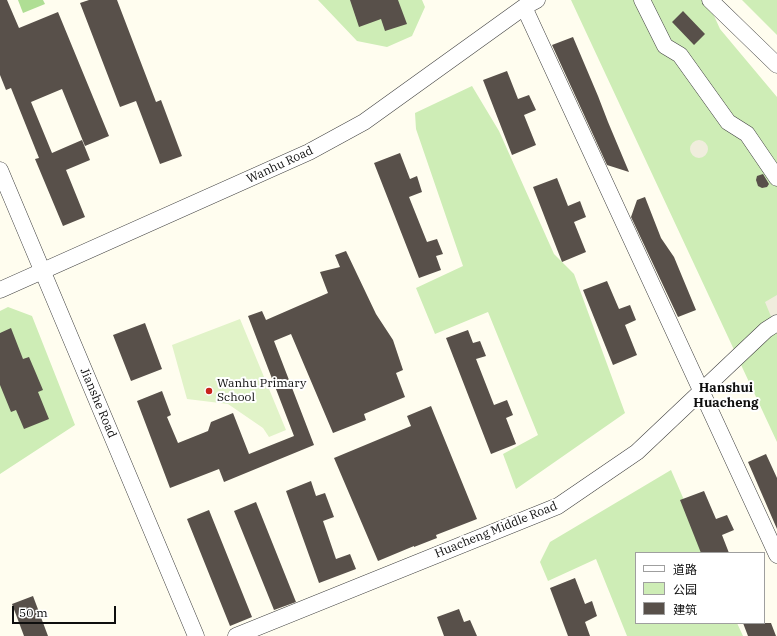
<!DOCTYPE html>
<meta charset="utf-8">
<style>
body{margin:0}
#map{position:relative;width:777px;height:636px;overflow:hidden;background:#fffdef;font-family:"IBM Plex Serif","Noto Sans SC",serif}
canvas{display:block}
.legend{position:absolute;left:635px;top:552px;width:130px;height:72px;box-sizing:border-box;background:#fff;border:1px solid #9f9f9f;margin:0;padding:5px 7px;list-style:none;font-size:12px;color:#0e0e0e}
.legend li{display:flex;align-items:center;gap:8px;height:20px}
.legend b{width:20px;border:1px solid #9f9f9f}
.scale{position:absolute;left:12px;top:606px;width:104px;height:18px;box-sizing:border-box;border:2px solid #0e0e0e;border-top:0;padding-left:5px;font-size:12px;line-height:14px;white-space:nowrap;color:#0e0e0e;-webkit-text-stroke:3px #fff;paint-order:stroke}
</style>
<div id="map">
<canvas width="777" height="636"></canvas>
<ul class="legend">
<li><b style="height:5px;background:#fff"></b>道路</li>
<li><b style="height:11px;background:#ceedb6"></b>公园</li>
<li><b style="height:11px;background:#58504a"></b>建筑</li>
</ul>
<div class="scale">50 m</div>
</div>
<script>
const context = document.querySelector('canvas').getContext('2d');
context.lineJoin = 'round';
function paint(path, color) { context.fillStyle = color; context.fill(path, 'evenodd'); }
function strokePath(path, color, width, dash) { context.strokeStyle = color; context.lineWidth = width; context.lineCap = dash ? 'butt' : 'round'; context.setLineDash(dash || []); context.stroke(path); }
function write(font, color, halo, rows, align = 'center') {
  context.font = font + ' "IBM Plex Serif",serif'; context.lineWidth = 4; context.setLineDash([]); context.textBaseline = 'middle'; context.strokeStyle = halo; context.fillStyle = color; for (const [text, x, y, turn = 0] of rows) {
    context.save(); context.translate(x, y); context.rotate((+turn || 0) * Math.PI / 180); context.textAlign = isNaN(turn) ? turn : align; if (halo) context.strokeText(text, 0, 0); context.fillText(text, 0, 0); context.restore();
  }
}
paint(new Path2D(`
 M318 0H422L425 7 412 36 387 47 357 41Z
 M571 0H707L720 29 777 97V442Z
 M742 0H777V35Z
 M472 86 499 131 554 254 574 274 625 413 516 489 503 454 538 435 488 312 435 334 416 288 463 266 416 129 415 113Z
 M8 307 32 316 75 425 0 474V311Z
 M671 470 707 553H636V623H737L743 636H627L596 559 548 581 540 562 550 542Z`), '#ceedb6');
paint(new Path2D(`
 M18 0H43L45 4 23 13Z`), '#afde94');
paint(new Path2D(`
 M240 319 286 430 269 437 263 428 228 404 187 399 172 345Z`), '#e1f3c8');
paint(new Path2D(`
 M690 149a9 9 0 1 1 18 0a9 9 0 1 1-18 0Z
 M777 295V331L765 302Z`), '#f0eddd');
paint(new Path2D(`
 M0 0H7L19 28 58 12 109 136 85 146 62 89 31 102 52 153 82 140 90 160 66 170 85 217 63 226 35 159 39 158 11 88 6 90 0 75Z
 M89 0H117L156 102 161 100 182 156 160 164 136 101 120 107 80 3Z
 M350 0H398L407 24 385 31 381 19 359 27Z
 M683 11 705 34 694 45 672 22Z
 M573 37 598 96 608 122 629 172 607 165 552 45Z
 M507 71 518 99 529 95 536 110 524 115 536 145 512 155 483 80Z
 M400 153 410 179 417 176 422 192 409 197 427 242 437 239 443 254 436 256 441 270 419 278 374 163Z
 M763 174 769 184 767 187 762 188 758 186 756 180 757 176Z
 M557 178 568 206 580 201 586 217 574 222 586 252 562 262 533 187Z
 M645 197 661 238 674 257 696 310 678 317 631 217 637 200Z
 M346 251 376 314 393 340 403 370 396 373 405 397 364 414 366 420 333 433 291 334 274 341 314 445 224 482 219 469 170 488 137 401 162 391 171 415 167 417 178 443 208 431 211 422 233 413 249 454 294 436 248 316 262 311 266 320 328 293 320 272 340 267 335 255Z
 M607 281 619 309 630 305 636 320 625 325 637 355 613 365 583 290Z
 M145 323 162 369 131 381 113 335Z
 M11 328 23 359 29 357 35 371 43 390 38 392 49 419 24 429 16 410 11 412 0 385V333Z
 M468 330 473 343 480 341 486 356 476 359 494 405 507 400 513 415 506 418 516 444 491 454 446 338Z
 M431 406 477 519 436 535 437 538 414 547V546L378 561 334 458 411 426 407 416Z
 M766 454 777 478V529L748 462Z
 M311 481 316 496 325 493 334 517 323 521 336 559 350 554 356 569 319 583 286 491Z
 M704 491 716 519 727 515 734 530 722 535 729 553H701L680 500Z
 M256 502 296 602 274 610 234 511Z
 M209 510 252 617 230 626 187 519Z
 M575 578 585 604 592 601 597 616 585 622 590 636H568L550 588Z
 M33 596 48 636H24L12 604Z
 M459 609 464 622 470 620 477 636H444L437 617Z
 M743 623H771L776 636H748Z`), '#58504a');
const minor = new Path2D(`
 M642 0 665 46 680 55 728 122 747 134 777 178
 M710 0 777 65
 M524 7 777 555
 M0 170 196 636
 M0 290 309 152 364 122 524 7 537 0
 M236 636 558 506 637 452 766 330 777 323`);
strokePath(minor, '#414141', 17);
strokePath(minor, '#fff', 16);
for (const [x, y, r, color] of [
 [209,391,4,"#c8231c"]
]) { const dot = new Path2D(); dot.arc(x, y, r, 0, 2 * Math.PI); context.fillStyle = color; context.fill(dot); strokePath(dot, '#fff', 1.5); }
write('12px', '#0e0e0e', '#fff', [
 ["Wanhu Road",280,165,-25],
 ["Jianshe Road",98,403,67],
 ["Huacheng Middle Road",496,530,-22]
]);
write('12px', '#0e0e0e', '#fff', [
 ["Wanhu Primary",217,384],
 ["School",217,398]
], 'left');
write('bold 13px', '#0e0e0e', '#fff', [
 ["Hanshui",726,388],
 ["Huacheng",726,403]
]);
</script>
